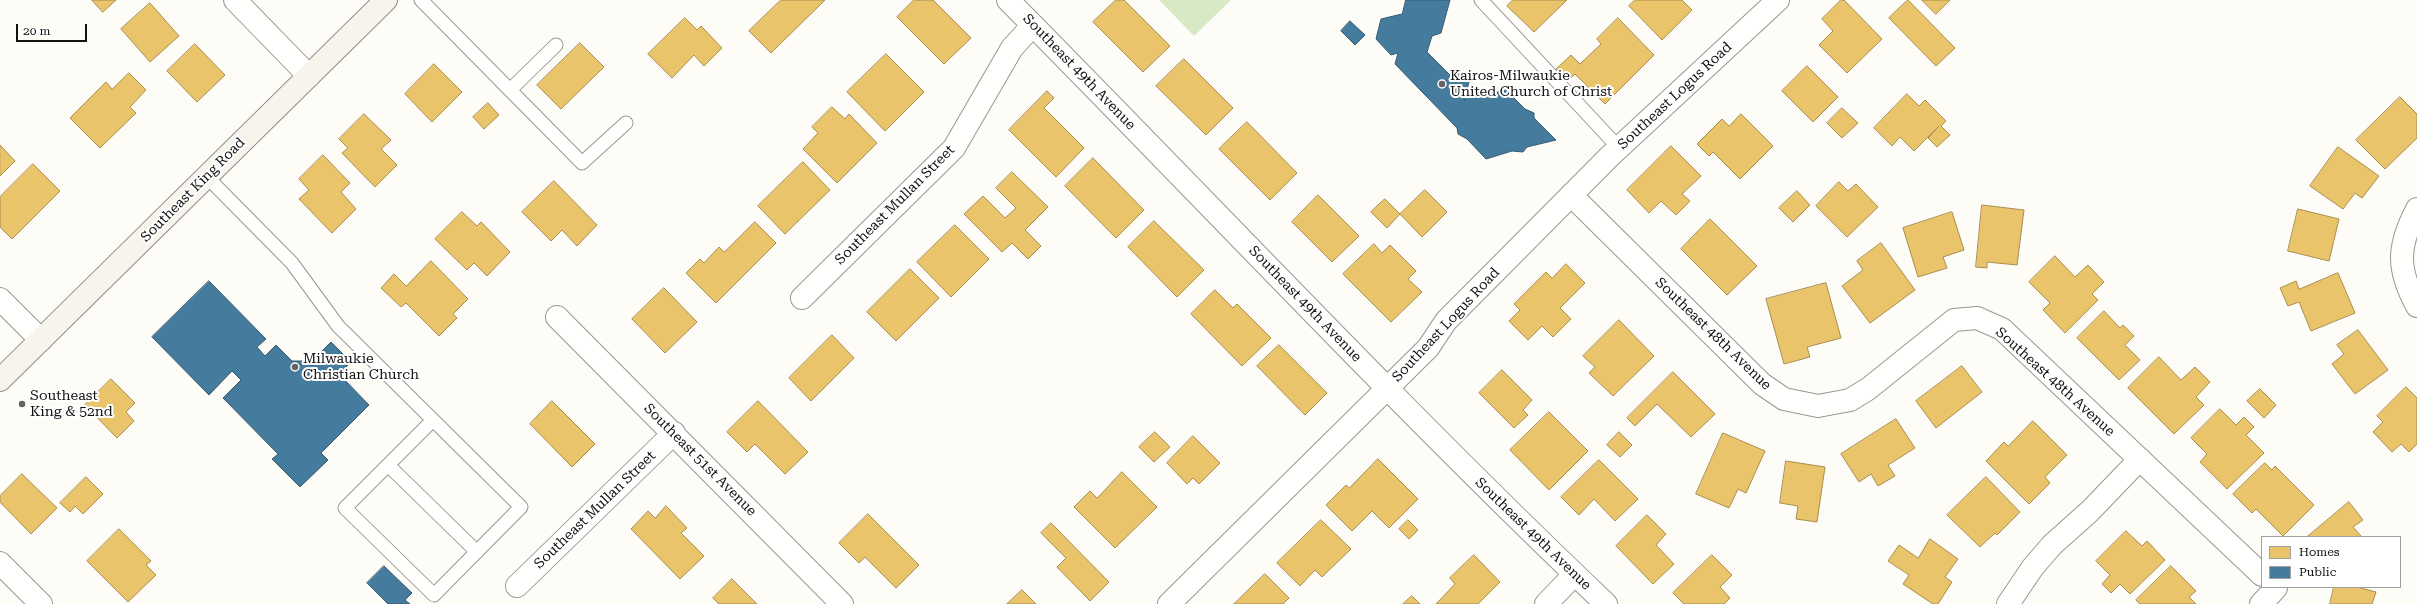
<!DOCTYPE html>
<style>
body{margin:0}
#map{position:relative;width:2417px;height:604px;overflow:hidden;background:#fdfcf7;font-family:"Roboto Serif",serif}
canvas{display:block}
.legend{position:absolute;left:2261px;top:536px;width:140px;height:52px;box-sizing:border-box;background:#fff;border:1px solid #a0a0a0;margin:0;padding:5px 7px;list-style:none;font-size:12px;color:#111}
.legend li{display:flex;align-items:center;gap:8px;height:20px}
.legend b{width:20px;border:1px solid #a0a0a0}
.scale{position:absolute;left:16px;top:24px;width:71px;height:18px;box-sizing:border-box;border:2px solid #111;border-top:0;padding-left:5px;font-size:12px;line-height:14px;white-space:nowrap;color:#111;-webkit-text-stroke:3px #fff;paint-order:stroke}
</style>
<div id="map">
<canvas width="2417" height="604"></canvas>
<ul class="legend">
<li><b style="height:11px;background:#e9c46a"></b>Homes</li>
<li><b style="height:11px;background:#457b9d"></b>Public</li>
</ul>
<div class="scale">20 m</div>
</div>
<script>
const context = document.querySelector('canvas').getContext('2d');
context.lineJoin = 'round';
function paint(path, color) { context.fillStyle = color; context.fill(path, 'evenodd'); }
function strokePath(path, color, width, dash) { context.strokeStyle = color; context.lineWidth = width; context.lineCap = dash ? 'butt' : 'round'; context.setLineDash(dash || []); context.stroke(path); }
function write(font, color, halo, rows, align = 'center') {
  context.font = font + ' "Roboto Serif",serif'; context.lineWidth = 4; context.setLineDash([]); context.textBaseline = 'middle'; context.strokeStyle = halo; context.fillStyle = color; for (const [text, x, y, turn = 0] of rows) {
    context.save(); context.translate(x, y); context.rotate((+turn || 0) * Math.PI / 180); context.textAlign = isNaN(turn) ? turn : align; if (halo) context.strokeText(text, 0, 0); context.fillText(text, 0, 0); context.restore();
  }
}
paint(new Path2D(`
 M1159 0H1231L1194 36Z`), '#d8eac5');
const homes = new Path2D(`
 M92 0H116L103 12Z
 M781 0H825L771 53 749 31Z
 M914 0H933L971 38 944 64 897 17Z
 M1116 0H1124L1170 46 1143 72 1093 22Z
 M1513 0H1567L1534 32 1507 6Z
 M1635 0H1682L1692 10 1662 40 1629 6Z
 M1841 0H1844L1882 39 1847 73 1819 45 1833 31 1822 19Z
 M1908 0 1955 48 1936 66 1889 18Z
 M1922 0H1950L1936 14Z
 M150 3 179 36 150 62 121 29Z
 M685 18 697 30 701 26 722 48 704 66 694 55 672 78 648 54Z
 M1618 18 1654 55 1605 104 1575 74 1568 81 1556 69 1571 55 1580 64 1601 44 1597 39Z
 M580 43 604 67 561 109 537 85Z
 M195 44 225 75 197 102 167 71Z
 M886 54 924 92 885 131 847 92Z
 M1184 59 1233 108 1206 135 1156 86Z
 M434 64 462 92 432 122 405 94Z
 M1807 66 1838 97 1813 122 1782 91Z
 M129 73 146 90 130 107 136 113 100 148 70 118 106 82 112 89Z
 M1047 91 1054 98 1044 108 1084 148 1056 177 1009 130Z
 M1907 94 1919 106 1925 100 1946 121 1941 126 1950 135 1937 147 1928 138 1939 126 1914 151 1900 137 1892 146 1874 128Z
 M2400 97 2417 114V138L2385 169 2356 140Z
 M488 103 499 115 484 129 473 117Z
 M832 107 845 119 849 114 877 143 837 183 803 149 818 133 812 127Z
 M1842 108 1858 123 1842 138 1827 123Z
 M364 114 391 140 381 149 397 165 375 187 342 153 348 148 339 139Z
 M1741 114 1773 146 1740 179 1713 152 1709 156 1697 144 1722 119 1729 126Z
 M1247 122 1297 173 1270 200 1219 149Z
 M0 145 15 161 0 176Z
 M1671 146 1701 176 1682 194 1690 201 1676 215 1661 201 1649 213 1627 190Z
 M2338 147 2379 176 2362 198 2355 193 2343 209 2310 186Z
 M323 155 350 183 341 192 356 209 332 233 299 199 309 190 299 179Z
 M1093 158 1144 210 1116 238 1065 186Z
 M803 162 830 190 785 234 758 206Z
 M33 164 60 191 12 239 0 227V197Z
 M1012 172 1048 207 1025 230 1041 246 1028 259 1012 243 1002 252 964 214 983 196 1005 218 1016 208 996 188Z
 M554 181 597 225 577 246 562 230 551 241 522 212Z
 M1839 182 1848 191 1856 184 1878 207 1847 237 1816 206Z
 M1425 190 1447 212 1422 237 1400 214Z
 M1797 191 1810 205 1793 222 1779 208Z
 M1318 195 1359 236 1332 262 1292 222Z
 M1385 199 1400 214 1387 228 1371 212Z
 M1982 205 2024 210 2017 265 1987 262V268L1976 267Z
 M2298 209 2339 219 2329 261 2288 251Z
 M462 212 477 226 481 222 510 252 487 276 474 263 467 270 435 239Z
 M1952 212 1964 250 1943 257 1947 268 1918 277 1903 228Z
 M1710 219 1757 266 1727 295 1681 249Z
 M1154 221 1204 270 1177 297 1128 247Z
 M755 222 776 243 716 303 686 273 700 259 704 263 719 247 724 252Z
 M955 225 989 259 951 297 917 262Z
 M1881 243 1915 290 1870 323 1842 286 1863 270 1857 261Z
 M1374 244 1382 253 1390 245 1416 271 1408 279 1422 292 1391 322 1343 274Z
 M2055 256 2075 277 2088 265 2104 282 2092 294 2098 300 2065 333 2043 310 2050 303 2029 282Z
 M431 261 468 299 453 314 457 318 439 336 406 303 401 307 381 288 394 274 406 286Z
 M1566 264 1585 283 1560 308 1571 319 1553 337 1542 326 1528 340 1509 321 1520 310 1514 304 1546 272 1552 278Z
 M910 269 939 298 896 341 867 312Z
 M2338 273 2355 313 2311 331 2299 302 2288 306 2280 288 2296 281 2299 289Z
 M1826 283 1841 338 1807 347 1810 357 1784 364 1766 299Z
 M664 288 697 322 665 353 632 319Z
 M1215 290 1233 308 1237 304 1271 338 1242 366 1191 314Z
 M2104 311 2120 328 2123 325 2134 336 2125 345 2140 360 2119 380 2077 338Z
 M1619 320 1654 356 1613 396 1589 373 1595 367 1583 356Z
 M2358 330 2388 370 2355 394 2332 364 2344 354 2337 345Z
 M832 335 854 358 811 401 789 378Z
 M1279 345 1327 393 1305 415 1257 366Z
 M2159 357 2181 380 2195 367 2210 382 2196 397 2204 405 2174 434 2128 388Z
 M1962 366 1982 392 1936 428 1916 401Z
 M1502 370 1532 400 1523 410 1528 415 1514 428 1479 393Z
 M1673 372 1715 414 1691 437 1657 404 1635 426 1627 418Z
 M111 379 135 403 126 412 134 421 117 438 85 405Z
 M2406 387 2417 398V444L2409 452 2401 444 2392 452 2373 432 2383 422 2377 416Z
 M2260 389 2276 405 2264 418 2247 401Z
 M552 401 595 444 572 467 530 424Z
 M758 401 808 452 785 474 755 444 747 452 727 432Z
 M2220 409 2236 425 2244 417 2254 427 2246 435 2264 453 2227 489 2200 462 2207 454 2191 438Z
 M1549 412 1588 451 1549 490 1510 450Z
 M1896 419 1915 448 1888 465 1895 476 1878 486 1871 474 1859 482 1841 454Z
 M2033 421 2067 455 2045 477 2050 483 2029 504 1986 461 2004 442 2008 446Z
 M1155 432 1170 447 1154 462 1139 447Z
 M1619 432 1632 445 1620 457 1607 445Z
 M1723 433 1765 451 1746 493 1738 489 1729 508 1696 494Z
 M1193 436 1220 463 1199 484 1193 478 1187 484 1167 463Z
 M1378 459 1418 499 1389 528 1372 511 1352 531 1326 505 1346 485 1349 488Z
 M1599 460 1638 499 1615 521 1594 499 1579 515 1561 497Z
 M1786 461 1825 467 1817 522 1796 519 1798 506 1780 503Z
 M2265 463 2272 470 2275 466 2314 505 2283 536 2256 509 2252 513 2233 494Z
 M1122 472 1157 507 1115 548 1074 507 1090 491 1097 498Z
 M22 474 57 508 31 534 0 502V496Z
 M86 477 103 494 83 514 75 506 70 512 60 503Z
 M1986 477 2020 512 1997 535 1995 533 1980 547 1947 515Z
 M2349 502 2363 520 2353 527 2362 537H2307Z
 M666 506 687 528 681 533 704 556 680 579 631 529 648 511 655 518Z
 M868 514 919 565 896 588 865 557 859 563 839 543Z
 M1647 515 1666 534 1656 545 1674 564 1653 584 1616 546Z
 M1321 520 1351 549 1322 577 1315 570 1300 586 1277 563Z
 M1408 520 1418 530 1409 539 1399 529Z
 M1051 523 1109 582 1090 601 1057 567 1066 558 1041 533Z
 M119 529 151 561 146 565 156 575 128 602 87 561Z
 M2126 531 2142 546 2147 541 2165 560 2130 594 2120 584 2111 593 2102 584 2110 575 2096 561Z
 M1930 539 1958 559 1945 577 1952 582 1938 604H1933L1903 584 1909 575 1888 561 1899 545 1918 558Z
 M1474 555 1500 582 1478 604H1436L1455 584 1450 578Z
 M1712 555 1732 575 1720 587 1730 598 1724 604H1684L1673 593Z
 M2171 566 2196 591 2189 597 2196 604H2140L2136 600Z
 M1265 574 1289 598 1283 604H1234Z
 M732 579 757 604H719L713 598Z
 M2334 587H2357L2376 592 2372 604H2330Z
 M1022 590 1036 604H1007Z
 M1412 596 1420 604H1403Z`);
paint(homes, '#e9c46a');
strokePath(homes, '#a88e4f', 1);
const public = new Path2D(`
 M1406 0H1450L1441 33 1432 36 1427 52 1454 79 1456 72 1470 78 1464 101 1469 95 1478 96 1506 90 1525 109 1534 113V118L1556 140 1527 147 1523 152 1512 151 1486 159 1467 139 1458 134 1457 128 1395 64 1398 53 1391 55 1376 39 1381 19 1402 14Z
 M1350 21 1365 35 1355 45 1341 31Z
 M209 281 266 339 257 347 265 356 276 345 292 361H312L331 342 351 362 339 374 369 405 321 453 328 460 300 487 272 459 278 454 223 398 241 380 232 371 209 395 152 337Z
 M384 566 412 593 405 600 410 604H388L367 583Z`);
paint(public, '#457b9d');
strokePath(public, '#355b73', 1);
const service = new Path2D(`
 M421 0 582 163 626 123
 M1481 0 1619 148
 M510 90 556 45
 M207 177 292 263 338 326 521 507 434 595 345 508 433 420
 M388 465 477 552`);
const minor = new Path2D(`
 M235 0 309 76
 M1008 0C1207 201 1401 409 1606 604
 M1571 195 1762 384 1784 399 1818 406 1850 400 1868 389 1954 320 1977 318 2002 329 2262 575
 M2417 209C2397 247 2397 269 2417 306
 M802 298 954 148 1012 48 1033 25
 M0 299 41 340
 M557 317 842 604
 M0 563 41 604
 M517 586 674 433
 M1169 604 1428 348 1446 321 1609 157 1778 0
 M1546 604 1574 575
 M2008 604 2033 567 2052 545 2090 511 2140 459
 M2261 604 2276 588 2274 587`);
const secondary = new Path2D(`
 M0 380 386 0`);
strokePath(service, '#979795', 15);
strokePath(minor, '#979795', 24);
strokePath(secondary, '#8e8d8b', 24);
strokePath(service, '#fffffe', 13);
strokePath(minor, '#fffffe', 22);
strokePath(secondary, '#f6f4eb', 22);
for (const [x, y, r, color] of [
 [1442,84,4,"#646362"],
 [295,367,4,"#646362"],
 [22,404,4,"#646362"]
]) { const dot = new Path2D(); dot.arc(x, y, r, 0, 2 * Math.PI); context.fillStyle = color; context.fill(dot); strokePath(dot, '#fff', 1.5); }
write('14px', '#111', '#fff', [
 ["Southeast 49th Avenue",1079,72,46],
 ["Southeast Logus Road",1675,96,-43],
 ["Southeast King Road",193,190,-45],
 ["Southeast Mullan Street",895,205,-45],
 ["Southeast 49th Avenue",1305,304,46],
 ["Southeast Logus Road",1446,325,-47],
 ["Southeast 48th Avenue",1713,334,44],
 ["Southeast 48th Avenue",2055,382,42],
 ["Southeast 51st Avenue",700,460,45],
 ["Southeast Mullan Street",595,510,-44],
 ["Southeast 49th Avenue",1533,534,44]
]);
write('14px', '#111', '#fff', [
 ["Kairos-Milwaukie",1450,76],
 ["United Church of Christ",1450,92],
 ["Milwaukie",303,359],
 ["Christian Church",303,375],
 ["Southeast",30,396],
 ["King & 52nd",30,412]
], 'left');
</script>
